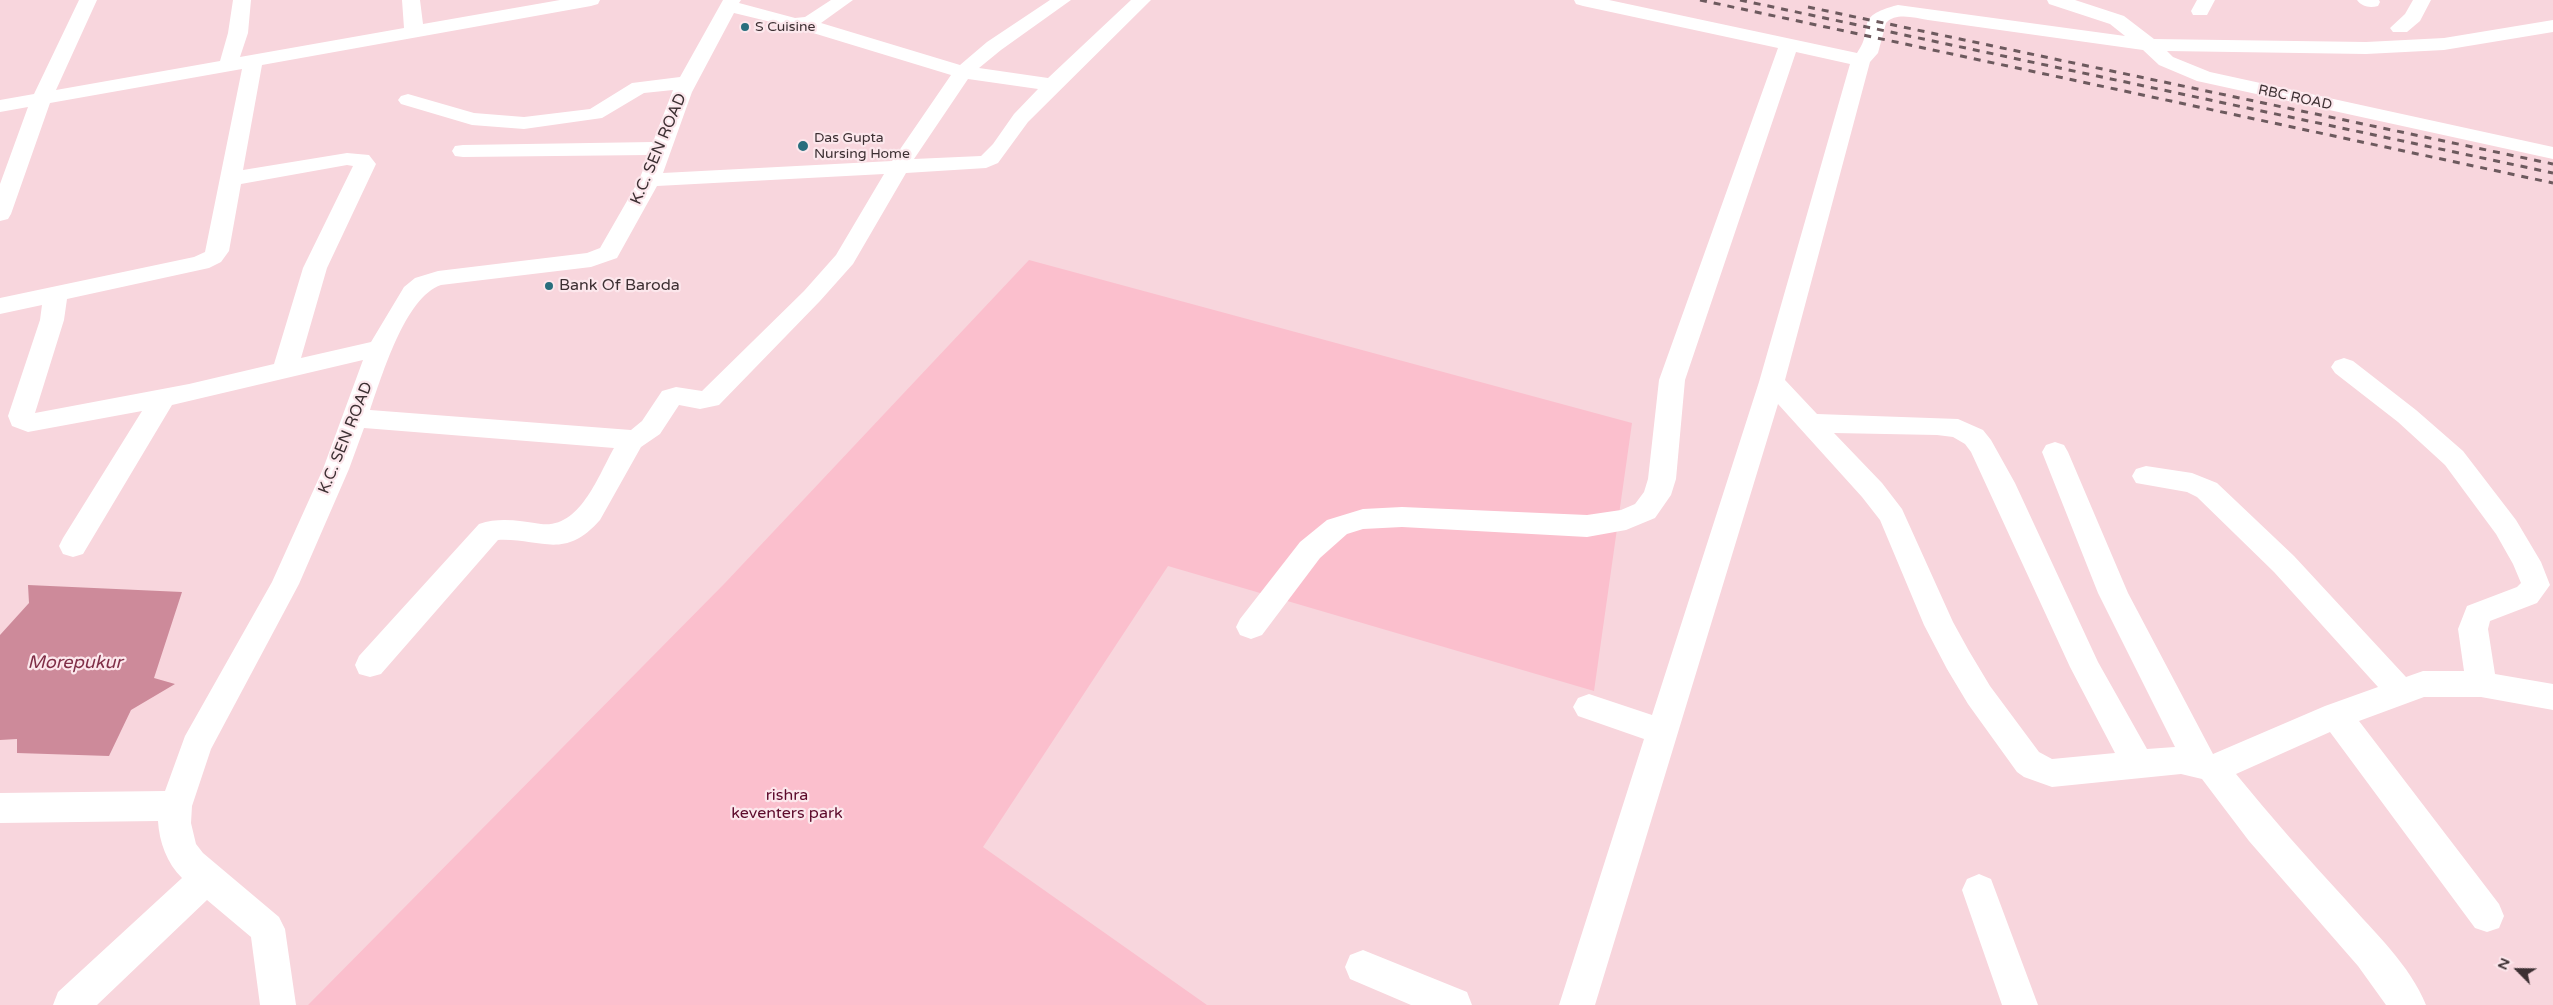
<!DOCTYPE html>
<style>
body{margin:0}
#map{position:relative;width:2553px;height:1005px;overflow:hidden;background:#f8d6dd;font-family:"Varela Round",sans-serif}
canvas{display:block}
.north{position:absolute;left:2493px;top:945px;width:50px;height:50px;-webkit-text-stroke:4px #fce7ec;paint-order:stroke;rotate:293deg;font-size:14px;font-weight:700;line-height:20px;text-align:center;color:#3d3033}
.north::after{content:'';display:block;margin:auto;width:18px;height:22px;background:#3d3033;clip-path:polygon(50% 0,100% 100%,50% 72%,0 100%)}
</style>
<div id="map">
<canvas width="2553" height="1005"></canvas>
<div class="north">N</div>
</div>
<script>
const context = document.querySelector('canvas').getContext('2d');
context.lineJoin = 'round';
function paint(path, color) { context.fillStyle = color; context.fill(path, 'evenodd'); }
function strokePath(path, color, width, dash) { context.strokeStyle = color; context.lineWidth = width; context.lineCap = dash ? 'butt' : 'round'; context.setLineDash(dash || []); context.stroke(path); }
function write(font, color, halo, rows, align = 'center') {
  context.font = font + ' "Varela Round",sans-serif'; context.lineWidth = 4.5; context.setLineDash([]); context.textBaseline = 'middle'; context.strokeStyle = halo; context.fillStyle = color; for (const [text, x, y, turn = 0] of rows) {
    context.save(); context.translate(x, y); context.rotate((+turn || 0) * Math.PI / 180); context.textAlign = isNaN(turn) ? turn : align; if (halo) context.strokeText(text, 0, 0); context.fillText(text, 0, 0); context.restore();
  }
}
paint(new Path2D(`
 M1029 260 1632 423 1594 691 1168 566 983 847 1207 1005H308L725 583Z`), '#fbbfcd');
paint(new Path2D(`
 M28 585 182 592 154 678 175 684 131 710 109 756 17 753V739L0 740V635L29 603Z`), '#cd8a9a');
paint(new Path2D(`
 M79 0H97L56 90 220 61 228 33 233 0H251L248 33 240 57 404 28 402 0H420L423 24 560 0H600L598 4 591 6 262 65 243 170 347 153 369 155 376 164 327 268 301 358 371 342 404 287 415 278 438 271 587 253 600 248 639 180 649 155 463 157 455 156 452 151 455 146 463 145 653 142 673 90 644 93 602 118 524 129 472 125 401 104 398 100 401 96 408 94 474 113 524 117 590 109 632 83 680 77 723 0H741L739 3 795 18 805 17 831 0H853L821 23 960 65 987 42 1050 0H1071L1001 50 979 68 1048 78 1131 0H1151L1028 122 998 163 986 168 906 173 853 264 820 301 719 405 700 409 679 405 660 434 641 447 600 520C564 561 541 538 498 540L381 674 370 677 359 674 355 665 359 656 479 524C501 517 518 521 541 524 580 529 598 476 614 448L364 428 349 469 299 584 211 749 192 806 191 823 196 844 203 853 279 917 285 929 296 1005H260L251 937 207 900 97 1005H53L58 992 182 878C167 864 159 841 158 821L0 823V793L165 791 185 736 272 582 323 469 363 360 172 405 83 554 73 557 63 554 59 546 63 538 142 411 28 432 12 426 8 416 40 320 42 305 0 314V298L194 257 205 252 242 69 50 103 11 214 8 219 0 221V184L28 107 0 112V100L34 94ZM734 13 800 29 951 75 892 161 663 173 692 92ZM968 79 1038 89 1014 114 993 144 981 156 914 159ZM347 165 353 166 303 268 274 364 189 384 35 413 64 320 67 299 209 268 221 262 229 251 241 184ZM884 174 836 255 804 291 702 391 676 387 662 391 642 421 631 430 370 410C382 376 405 297 441 285L591 267 617 258 657 186Z
 M1574 0H1609L1857 53C1876 27 1851 17 1898 5L2125 36 2110 24 2049 4 2047 0H2075L2124 16 2154 39 2366 42 2444 38 2553 20V32L2444 50 2366 54 2167 51 2173 57 2210 72 2553 147V159L2197 81 2159 65 2143 50 1928 20C1915 18 1896 12 1886 23L1878 53 1870 62 1785 380 1817 414 1958 419 1983 430 1991 440 2015 483 2098 662 2147 749 2175 747 2098 593 2042 452 2046 445 2055 442 2064 445 2068 452 2128 593 2213 754 2325 706 2378 687 2274 572 2197 497 2187 492 2136 483 2132 476 2136 469 2146 466 2192 473 2217 483 2294 556 2406 677 2423 671H2464L2458 629 2467 606 2517 587 2521 583 2513 564 2496 534 2445 465 2398 422 2335 373 2331 367 2335 361 2344 358 2353 361 2416 410 2463 451 2516 520 2541 562 2550 585 2537 603 2490 621 2488 629 2495 674 2553 684V710L2481 697H2424L2359 721 2499 904 2504 916 2499 928 2487 932 2475 928 2330 732 2236 774C2271 817 2308 859 2346 900 2374 932 2410 965 2426 1005H2386L2358 966 2249 841 2202 779 2181 774 2052 787 2024 777 2017 772 1968 704 1947 669 1924 625 1880 520 1862 497 1778 404 1595 1005H1559L1644 739 1578 716 1573 707 1578 698 1589 694 1652 715 1759 382 1850 64 1796 52 1685 380 1676 479 1671 495 1655 518 1626 530 1587 537 1402 527 1363 529 1347 534 1320 558 1262 635 1251 639 1240 635 1236 627 1240 619 1300 542 1327 520 1363 509 1402 507 1587 515 1621 510 1635 504 1644 492 1648 479 1659 380 1778 48 1583 6 1576 4ZM1834 433 1937 435 1953 437 1965 444 1971 452 2070 667 2115 753 2052 759 2039 752 1990 686 1969 651 1953 622 1902 509 1882 483Z
 M2197 0H2215L2207 15H2193L2191 11Z
 M2357 0H2379L2380 2 2378 6C2370 8 2362 7 2357 0Z
 M2413 0H2431L2420 21 2407 32H2393L2390 28 2405 14Z
 M1979 874 1991 879 2038 1005H2002L1962 890 1967 879Z
 M1363 950 1467 992 1472 1005H1411L1350 979 1345 967 1350 955Z`), '#fff');
strokePath(new Path2D(`
 M1700 0 2553 183
 M1740 0 2553 173
 M1808 7 2553 164`), '#6d5a5e', 3, [7, 7]);
for (const [x, y, r, color] of [
 [745,27,5,"#286e7d"],
 [803,146,6,"#286e7d"],
 [549,286,5,"#286e7d"]
]) { const dot = new Path2D(); dot.arc(x, y, r, 0, 2 * Math.PI); context.fillStyle = color; context.fill(dot); strokePath(dot, '#fce7ec', 2); }
write('14px', '#3d3033', '#fce7ec', [
 ["S Cuisine",755,27],
 ["Das Gupta",814,138],
 ["Nursing Home",814,154]
], 'left');
write('14px', '#3d3033', '#fce7ec', [
 ["RBC ROAD",2295,98,12]
]);
write('16px', '#3d3033', '#fce7ec', [
 ["K.C. SEN ROAD",659,149,-67],
 ["K.C. SEN ROAD",346,438,-68]
]);
write('16px', '#3d3033', '#fce7ec', [
 ["Bank Of Baroda",559,286]
], 'left');
write('16px', '#5c0a2b', '#fce7ec', [
 ["rishra",787,796],
 ["keventers park",787,814]
]);
write('italic 18px', '#802f48', '#fce7ec', [
 ["Morepukur",75,663]
]);
</script>
